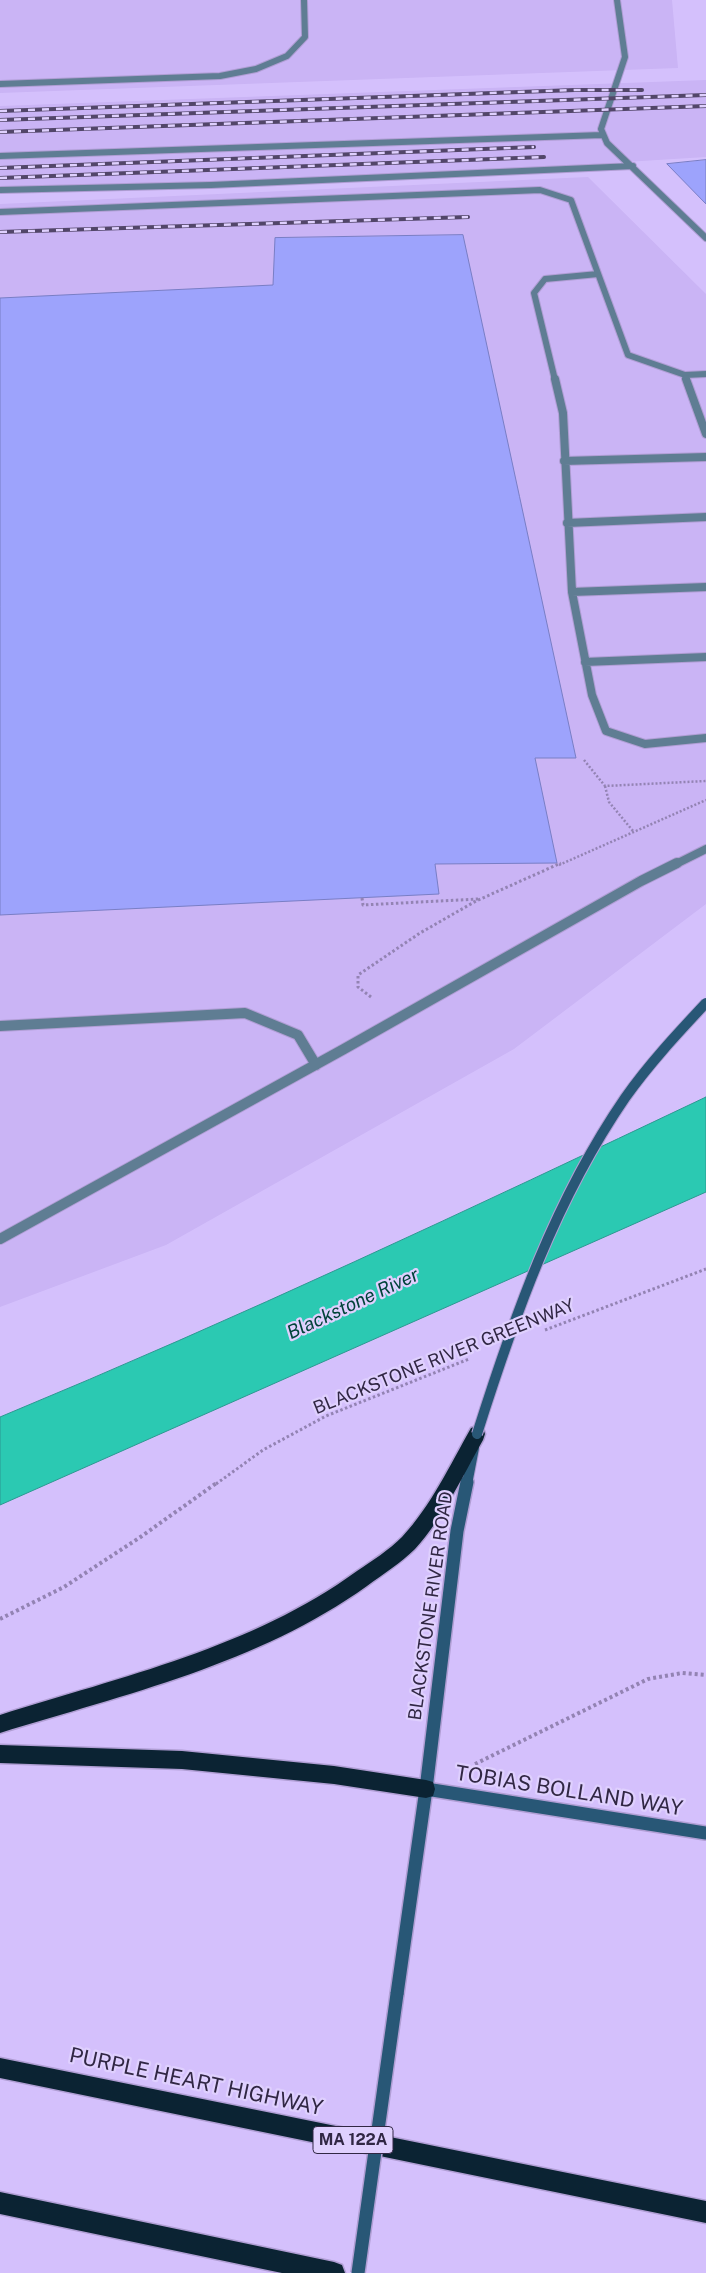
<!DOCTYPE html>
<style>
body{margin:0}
canvas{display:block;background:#d4c0fc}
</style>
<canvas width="706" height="2273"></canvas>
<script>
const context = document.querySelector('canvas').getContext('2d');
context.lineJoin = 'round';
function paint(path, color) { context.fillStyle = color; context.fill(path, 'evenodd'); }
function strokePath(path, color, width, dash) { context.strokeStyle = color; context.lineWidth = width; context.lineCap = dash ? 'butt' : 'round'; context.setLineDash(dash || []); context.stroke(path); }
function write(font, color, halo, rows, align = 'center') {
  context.font = font + ' "Public Sans",sans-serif'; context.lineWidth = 4.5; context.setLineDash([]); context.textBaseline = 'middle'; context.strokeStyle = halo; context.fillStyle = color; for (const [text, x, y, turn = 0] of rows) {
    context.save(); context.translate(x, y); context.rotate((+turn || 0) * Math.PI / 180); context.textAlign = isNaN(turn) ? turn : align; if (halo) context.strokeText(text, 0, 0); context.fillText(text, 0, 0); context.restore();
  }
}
paint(new Path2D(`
 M0 0H672L678 68 0 93Z
 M706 80V157L529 168 0 190V106Z
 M588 177 706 294V904L514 1049 166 1245 0 1307V204Z`), '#cab4f5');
const water = new Path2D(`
 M706 1097V1192L0 1505V1417C239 1318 472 1208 706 1097Z`);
paint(water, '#2bc9b2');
strokePath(water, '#2d9891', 1);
const building = new Path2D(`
 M706 160V204L667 164Z
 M463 235 576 758H535L557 863 435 864 439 894 0 915V298L273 285 275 238Z`);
paint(building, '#9da3fc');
strokePath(building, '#797ec5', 1);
const laneFar2 = new Path2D(`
 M617 0 625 57 601 129 607 143 706 238
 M0 84 220 76 256 69 287 56 305 37 304 0
 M0 156 602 135
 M0 190 211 185 633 166
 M0 212 540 190 571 200 628 355 685 375
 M555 380 534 293 545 279 598 274
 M687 380 685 375 706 374`);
const laneFar1 = new Path2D(`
 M555 379 563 413 572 592 592 695 606 731 645 744 706 738
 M686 379 706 434
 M564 461 706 457
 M567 523 706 517
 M572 592 706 587
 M585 662 706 657
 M674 865 706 849`);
const lane = new Path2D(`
 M0 1026 245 1013 298 1035 316 1065
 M0 1239 344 1049 641 881 677 863`);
const secondaryFar1 = new Path2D(`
 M467 1484 474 1448`);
const secondary = new Path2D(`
 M426 1789 706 1833
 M397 1994 426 1789 457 1531 467 1482`);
const highway = new Path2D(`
 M477 1426 483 1428 485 1434 483 1440C462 1477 444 1517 415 1549 401 1563 383 1574 367 1586 258 1664 126 1694 0 1733V1715C123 1676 251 1648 357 1571 372 1561 389 1550 402 1537 431 1506 450 1465 471 1428Z
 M0 1745 182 1751 334 1766 426 1780 433 1782 435 1789 433 1796 426 1798 334 1784 182 1769 0 1763Z
 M0 2058 706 2201V2223L0 2078Z
 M0 2192 334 2262 342 2265 345 2273H282L0 2214Z`);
strokePath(laneFar2, '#b09ed4', 8);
strokePath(laneFar1, '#b09ed4', 10);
strokePath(lane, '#b09ed4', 12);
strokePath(secondaryFar1, '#b09ed4', 12);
strokePath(secondary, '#b09ed4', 16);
strokePath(highway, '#b09ed4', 3);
strokePath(new Path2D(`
 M584 760 605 786 706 781
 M605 786 609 802 633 831
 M559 865 706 800`), '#9383b3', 2.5, [2, 2]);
strokePath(new Path2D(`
 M362 898 363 905 478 899
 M371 997 358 987V975L420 933 476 901 561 863
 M545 1330 706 1269
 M216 1484 263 1450 326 1416 469 1359`), '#9383b3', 3, [2.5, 2.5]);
strokePath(new Path2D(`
 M0 1619 64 1587 139 1538 218 1482
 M475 1764 648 1679 682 1673 706 1675`), '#9383b3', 4, [3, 3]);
strokePath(laneFar2, '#5f7d93', 6);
strokePath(laneFar1, '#5f7d93', 8);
strokePath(lane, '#5f7d93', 10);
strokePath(secondaryFar1, '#285776', 10);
strokePath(secondary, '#285776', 13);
paint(highway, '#0b2333');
const rail = new Path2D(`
 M0 111 575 90H642
 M0 120 706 95
 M0 132 706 106
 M0 168 534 147
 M0 178 544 157
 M0 232 468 217`);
strokePath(rail, '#524669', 4);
strokePath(rail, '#dfd0fe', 2.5, [7]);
const secondaryBridgeFar1 = new Path2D(`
 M477 1434C514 1317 555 1200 625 1098 649 1064 677 1034 706 1003`);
const secondaryBridge = new Path2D(`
 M358 2273 397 1994`);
strokePath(secondaryBridgeFar1, '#b09ed4', 12, []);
strokePath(secondaryBridge, '#b09ed4', 16, []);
strokePath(secondaryBridgeFar1, '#285776', 10);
strokePath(secondaryBridge, '#285776', 13);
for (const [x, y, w] of [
 [353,2140,80]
]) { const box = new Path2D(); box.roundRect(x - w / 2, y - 13.5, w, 27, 4); context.fillStyle = '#dfd0fe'; context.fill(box); strokePath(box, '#312744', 1); }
write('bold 16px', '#312744', null, [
 ["MA 122A",353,2140]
]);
write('18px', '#312744', '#dfd0fe', [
 ["BLACKSTONE RIVER GREENWAY",444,1357,-22],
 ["BLACKSTONE RIVER ROAD",431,1606,-82]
]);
write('italic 19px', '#00433a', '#dfd0fe', [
 ["Blackstone River",353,1304,-25]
]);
write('21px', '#312744', '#dfd0fe', [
 ["TOBIAS BOLLAND WAY",569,1791,9],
 ["PURPLE HEART HIGHWAY",196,2082,12]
]);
</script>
